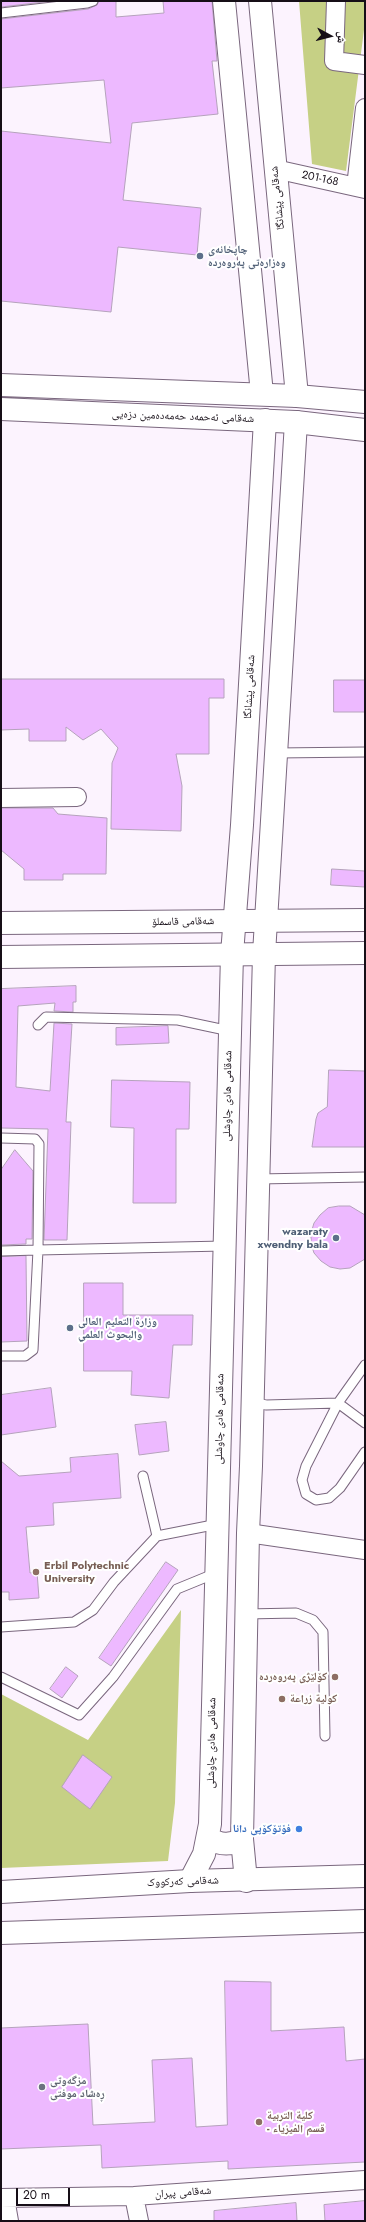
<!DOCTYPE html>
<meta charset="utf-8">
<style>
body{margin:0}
#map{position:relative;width:366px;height:2222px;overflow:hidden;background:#fcf3fe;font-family:Jost,"Noto Naskh Arabic",sans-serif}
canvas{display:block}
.frame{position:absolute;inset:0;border:2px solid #160e17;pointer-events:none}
.north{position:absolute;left:310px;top:16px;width:40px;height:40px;-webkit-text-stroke:3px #fff;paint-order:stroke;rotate:97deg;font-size:11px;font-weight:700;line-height:16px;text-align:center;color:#160e17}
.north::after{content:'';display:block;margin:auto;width:14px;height:18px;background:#160e17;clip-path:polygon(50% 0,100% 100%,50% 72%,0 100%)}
.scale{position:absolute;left:16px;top:2188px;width:54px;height:18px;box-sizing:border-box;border:2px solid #160e17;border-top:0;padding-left:5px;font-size:12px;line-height:14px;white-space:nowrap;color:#160e17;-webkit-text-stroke:3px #fff;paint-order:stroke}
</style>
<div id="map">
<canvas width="366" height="2222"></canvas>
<div class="frame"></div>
<div class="north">ش</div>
<div class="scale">20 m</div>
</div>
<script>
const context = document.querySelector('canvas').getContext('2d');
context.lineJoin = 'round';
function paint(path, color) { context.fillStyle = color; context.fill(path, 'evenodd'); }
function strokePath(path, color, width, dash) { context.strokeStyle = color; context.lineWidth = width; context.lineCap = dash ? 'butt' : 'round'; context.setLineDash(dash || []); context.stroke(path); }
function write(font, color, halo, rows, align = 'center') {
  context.font = font + ' Jost,"Noto Naskh Arabic",sans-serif'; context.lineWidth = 4; context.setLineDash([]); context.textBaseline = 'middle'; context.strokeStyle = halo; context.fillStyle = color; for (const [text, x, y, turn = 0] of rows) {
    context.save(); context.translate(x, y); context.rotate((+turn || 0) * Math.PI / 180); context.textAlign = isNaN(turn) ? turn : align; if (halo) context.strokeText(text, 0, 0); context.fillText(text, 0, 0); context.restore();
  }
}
paint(new Path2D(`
 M299 1H365V22L346 171 312 164Z
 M181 1610 175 1803 168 1861 1 1868V1694L88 1740Z`), '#c6d085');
const building = new Path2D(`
 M1 1H52L1 7Z
 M99 1H116V17L164 13 163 1H212L217 61H212L218 114 132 123 123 200 201 208 197 255 118 247 111 312 1 301V131L111 143 104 80 1 88V19L88 9 97 5Z
 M1 679H224V698H209V754H176L182 786 181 831 111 829 112 763 118 748 101 729 83 740 66 727V741H29V729L1 730Z
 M334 680H365V712H334Z
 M1 808H53L58 814 107 818 106 874H63V880H24V869L1 850Z
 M332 869 365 871V887L331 885Z
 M76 986V1002H73V1012L54 1011 55 1003 18 1006 16 1087 50 1091 54 1023 72 1024 66 1122H71L67 1240H44L48 1129 1 1128V989Z
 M168 1026 169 1043 116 1045V1028Z
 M329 1070 365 1071V1147H312L316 1119 318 1113 327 1107Z
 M112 1080 190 1082 189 1129H176V1203H133L134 1128 111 1127Z
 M15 1150 33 1171 32 1239H26V1244L1 1245V1170Z
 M339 1206H350L365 1215V1259L350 1268 340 1269 330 1267 321 1261 314 1253 311 1244V1233L314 1223 320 1215 328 1208Z
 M26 1256 27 1341 1 1342V1257Z
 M84 1283H123V1315H193L192 1345H173L169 1398 131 1395 132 1371H84Z
 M51 1388 56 1427 1 1435V1395Z
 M166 1422 169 1451 139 1455 135 1425Z
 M118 1454 121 1498 53 1503 54 1525 26 1527 30 1573 37 1572 39 1598 9 1600V1592H1V1461L19 1476 71 1472 70 1458Z
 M166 1562 178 1570 111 1666 99 1658Z
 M66 1667 78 1676 62 1698 50 1689Z
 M83 1755 112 1777 90 1809 62 1787Z
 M225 1981 271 1982V2031L344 2027 346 2061 365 2059V2162L228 2169V2161L102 2168 101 2145 1 2149V2028L88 2024 93 2125 155 2122 152 2060 192 2058 196 2127 227 2125Z
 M365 2201V2221H325L324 2205Z
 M296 2203 297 2221H214V2211Z`);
paint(building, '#edb9ff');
strokePath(building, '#b5a2bc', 1);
const lane = new Path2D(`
 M1 13 87 3 93 1
 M276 753 365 752
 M38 1025 46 1017 178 1020 230 1031
 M1 1138 35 1139 39 1144 38 1250 1 1251
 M258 1179 365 1177
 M1 1356H25L33 1350 38 1250 224 1246
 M365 1365 338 1403 306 1466 302 1480 306 1494 316 1500 329 1498 340 1488 365 1452
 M253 1402 266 1405 338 1403 365 1423
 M143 1476 157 1536
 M246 1614 296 1613 313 1620 323 1632 325 1736
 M1 1627 74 1622 93 1610 114 1582 157 1536 218 1524
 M1 1677 79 1715 113 1677 177 1589 216 1573`);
const street = new Path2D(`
 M336 1 334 61 365 65
 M275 169 365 189
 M356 187 365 108
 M1 798 77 797
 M248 1533 365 1550
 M134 2196 139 2221
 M1 2198 134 2196 365 2180
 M5 2198 9 2221`);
const secondary = new Path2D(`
 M1 385 297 396 365 402
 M1 409 296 422 365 430
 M1 923 365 920
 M1 957 365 953`);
const primary = new Path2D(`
 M224 1 262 394
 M260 1 297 396
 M208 1838C220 1845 230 1846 242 1839
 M190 1881 204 1854 210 1824 232 954 242 825 265 420
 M246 1881 242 1839 248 1533 251 1466 264 954 296 422`);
const highway = new Path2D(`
 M1 1892 190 1881 365 1876
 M1 1933 365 1921`);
strokePath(lane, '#7a677e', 11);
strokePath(street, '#7a677e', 20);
strokePath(secondary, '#7a677e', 24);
strokePath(primary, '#7a677e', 24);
strokePath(highway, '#7a677e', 24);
strokePath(lane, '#fff', 9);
strokePath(street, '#fff', 18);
strokePath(secondary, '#fff', 22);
strokePath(primary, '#fff', 22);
strokePath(highway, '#fff', 22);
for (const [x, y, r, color] of [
 [200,256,4,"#5c6f8a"],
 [336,1238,4,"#5c6f8a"],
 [70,1328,4,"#5c6f8a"],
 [36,1572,4,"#8d6e63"],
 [335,1677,4,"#8d6e63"],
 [282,1699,4,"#8d6e63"],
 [299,1829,4,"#3f7fe0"],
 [42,2087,4,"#6b7280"],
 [259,2122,4,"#8d6e63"]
]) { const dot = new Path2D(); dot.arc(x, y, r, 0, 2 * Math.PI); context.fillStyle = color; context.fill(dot); strokePath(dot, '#fff', 1.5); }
write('11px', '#160e17', '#fff', [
 ["201-168",320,179,12],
 ["شەقامی پێشانگا",278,198,-96],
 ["شەقامی ئەحمەد حەمەدەمین دزەیی",183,417,2],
 ["شەقامی پێشانگا",250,687,-87],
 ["شەقامی قاسملۆ",183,922,-1],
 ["شەقامی هادی چاوشلی",228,1096,-89],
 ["شەقامی هادی چاوشلی",220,1419,-89],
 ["شەقامی هادی چاوشلی",212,1743,-89],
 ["شەقامی کەرکووک",183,1882,-2],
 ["شەقامی پیران",183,2193,-4]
]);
write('bold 11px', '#4e5e75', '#fff', [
 ["چاپخانەی",208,250],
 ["وەزارەتی پەروەردە",208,263],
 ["wazaraty",328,1232,"right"],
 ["xwendny bala",328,1245,"right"],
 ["وزارة التعليم العالى",78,1322],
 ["والبحوث العلمي",78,1335]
], 'left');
write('bold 11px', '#785e54', '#fff', [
 ["Erbil Polytechnic",44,1566],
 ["University",44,1579],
 ["کۆلێژی پەروەردە",327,1677,"right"],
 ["كولية زراعة",290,1699],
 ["كلية التربية",267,2116],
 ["- قسم الفيزياء",267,2129]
], 'left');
write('bold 11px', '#366cbe', '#fff', [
 ["فۆتۆکۆپی دانا",291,1829]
], 'right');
write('bold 11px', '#5b616d', '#fff', [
 ["مزگەوتی",50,2081],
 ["ڕەشاد موفتی",50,2094]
], 'left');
</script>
